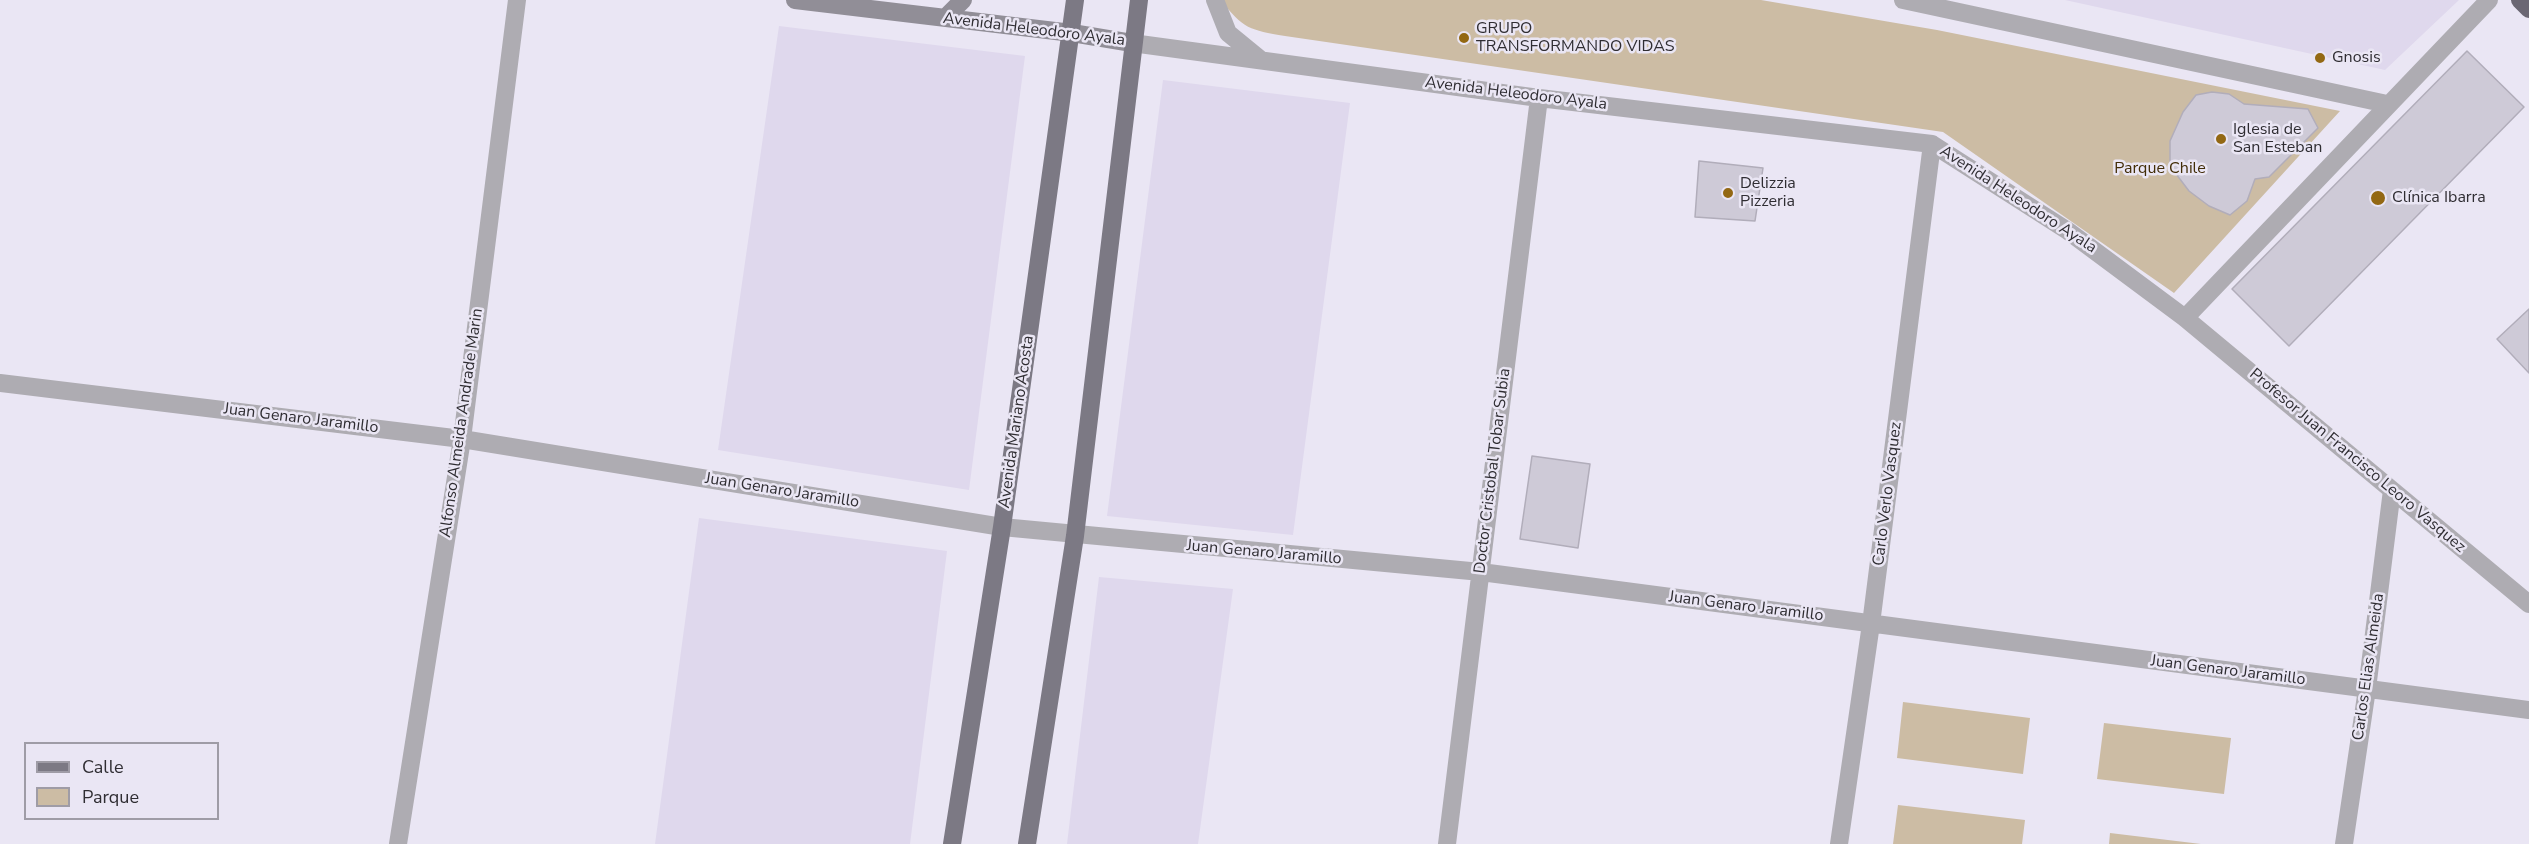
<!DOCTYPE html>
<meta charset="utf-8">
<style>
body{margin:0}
#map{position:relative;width:2529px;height:844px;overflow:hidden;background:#eae6f4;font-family:"Nunito Sans",sans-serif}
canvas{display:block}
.legend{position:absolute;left:24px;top:742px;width:195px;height:78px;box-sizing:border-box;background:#eae6f4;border:2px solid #9f9ca6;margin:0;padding:8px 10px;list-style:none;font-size:18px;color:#2f2d32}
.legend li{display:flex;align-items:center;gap:12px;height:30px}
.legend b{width:30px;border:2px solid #9f9ca6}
</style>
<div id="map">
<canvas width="2529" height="844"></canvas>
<ul class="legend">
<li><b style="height:8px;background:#7c7984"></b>Calle</li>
<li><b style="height:16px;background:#ccbca4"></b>Parque</li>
</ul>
</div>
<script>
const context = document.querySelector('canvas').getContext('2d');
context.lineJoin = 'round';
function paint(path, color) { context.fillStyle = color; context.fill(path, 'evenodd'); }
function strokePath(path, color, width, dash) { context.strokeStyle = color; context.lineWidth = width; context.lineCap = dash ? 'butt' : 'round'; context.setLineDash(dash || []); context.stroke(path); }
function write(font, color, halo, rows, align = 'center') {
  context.font = font + ' "Nunito Sans",sans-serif'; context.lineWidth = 5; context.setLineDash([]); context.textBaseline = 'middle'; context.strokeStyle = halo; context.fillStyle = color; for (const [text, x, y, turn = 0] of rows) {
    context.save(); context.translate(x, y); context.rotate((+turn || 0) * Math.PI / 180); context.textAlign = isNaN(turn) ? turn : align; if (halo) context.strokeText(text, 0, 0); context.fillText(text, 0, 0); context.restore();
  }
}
paint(new Path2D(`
 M2065 0H2459L2385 70Z
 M779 26 1025 56 969 490 718 450Z
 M1163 80 1350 103 1293 535 1107 516Z
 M699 518 947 551 910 844H655Z
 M1099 577 1233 589 1198 844H1067Z`), '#dfd8ed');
paint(new Path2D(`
 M1221 0H1761L1937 30 2340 111 2174 293 1943 132 1285 36C1250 30 1243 29 1221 0Z
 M1903 702 2030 718 2023 774 1897 758Z
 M2104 723 2231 738 2224 794 2097 779Z
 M1898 805 2025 820 2022 844H1893Z
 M2110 833 2201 844H2109Z`), '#ccbca4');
const building = new Path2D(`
 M2467 51 2524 107 2289 346 2232 289Z
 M2212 92 2229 94 2244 104 2308 109 2318 128 2269 177 2255 179 2247 201 2230 215 2209 206 2189 191 2170 166V141L2183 112 2196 95Z
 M1699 161 1763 168 1755 221 1695 217Z
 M2529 309V373L2497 339Z
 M1532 456 1590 464 1578 548 1520 539Z`);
paint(building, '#cecad7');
strokePath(building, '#b1adba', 1.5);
strokePath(new Path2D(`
 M1215 0 1228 33 1261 60
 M1903 0 2387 104
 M1132 43 1539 98 1932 144 2068 231 2185 318 2529 604
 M2185 318 2489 0
 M0 383 462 439 1002 527 1481 572 2529 710
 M398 844 462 439 517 0
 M1447 844 1539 98
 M1839 844 1871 624 1932 144
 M2344 844 2367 689 2392 490`), '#aeacb2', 18);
strokePath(new Path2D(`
 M795 0 1072 33 1132 43
 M945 18 963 0`), '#918e97', 18);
strokePath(new Path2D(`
 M952 844 1002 527 1075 0
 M1027 844 1075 536 1139 0`), '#7c7984', 18);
strokePath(new Path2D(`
 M2520 0 2529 9`), '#6b6773', 18);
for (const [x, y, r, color] of [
 [1464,38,6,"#936813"],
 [2320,58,6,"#936813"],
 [2221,139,6,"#936813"],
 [1728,193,6,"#936813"],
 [2378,198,8,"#936813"]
]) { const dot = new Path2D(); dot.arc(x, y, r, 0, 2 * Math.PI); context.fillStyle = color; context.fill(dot); strokePath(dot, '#eae6f4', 2); }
write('16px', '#2f2d32', '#eae6f4', [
 ["GRUPO",1476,29],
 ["TRANSFORMANDO VIDAS",1476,47],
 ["Gnosis",2332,58],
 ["Iglesia de",2233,130],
 ["San Esteban",2233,148],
 ["Delizzia",1740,184],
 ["Pizzeria",1740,202],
 ["Clínica Ibarra",2392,198]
], 'left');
write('16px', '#2f2d32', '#eae6f4', [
 ["Avenida Heleodoro Ayala",1034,30,7],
 ["Avenida Heleodoro Ayala",1516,94,7],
 ["Avenida Heleodoro Ayala",2018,200,33],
 ["Juan Genaro Jaramillo",301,419,7],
 ["Avenida Mariano Acosta",1017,422,-82],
 ["Alfonso Almeida Andrade Marin",462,423,-82],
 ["Profesor Juan Francisco Leoro Vasquez",2357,461,40],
 ["Doctor Cristobal Tobar Subia",1493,471,-83],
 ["Juan Genaro Jaramillo",782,491,9],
 ["Carlo Verlo Vasquez",1888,494,-83],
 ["Juan Genaro Jaramillo",1264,553,5],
 ["Juan Genaro Jaramillo",1746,607,7],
 ["Carlos Elias Almeida",2369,667,-82],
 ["Juan Genaro Jaramillo",2228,671,7]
]);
write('16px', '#422d07', '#eae6f4', [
 ["Parque Chile",2160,169]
]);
</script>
